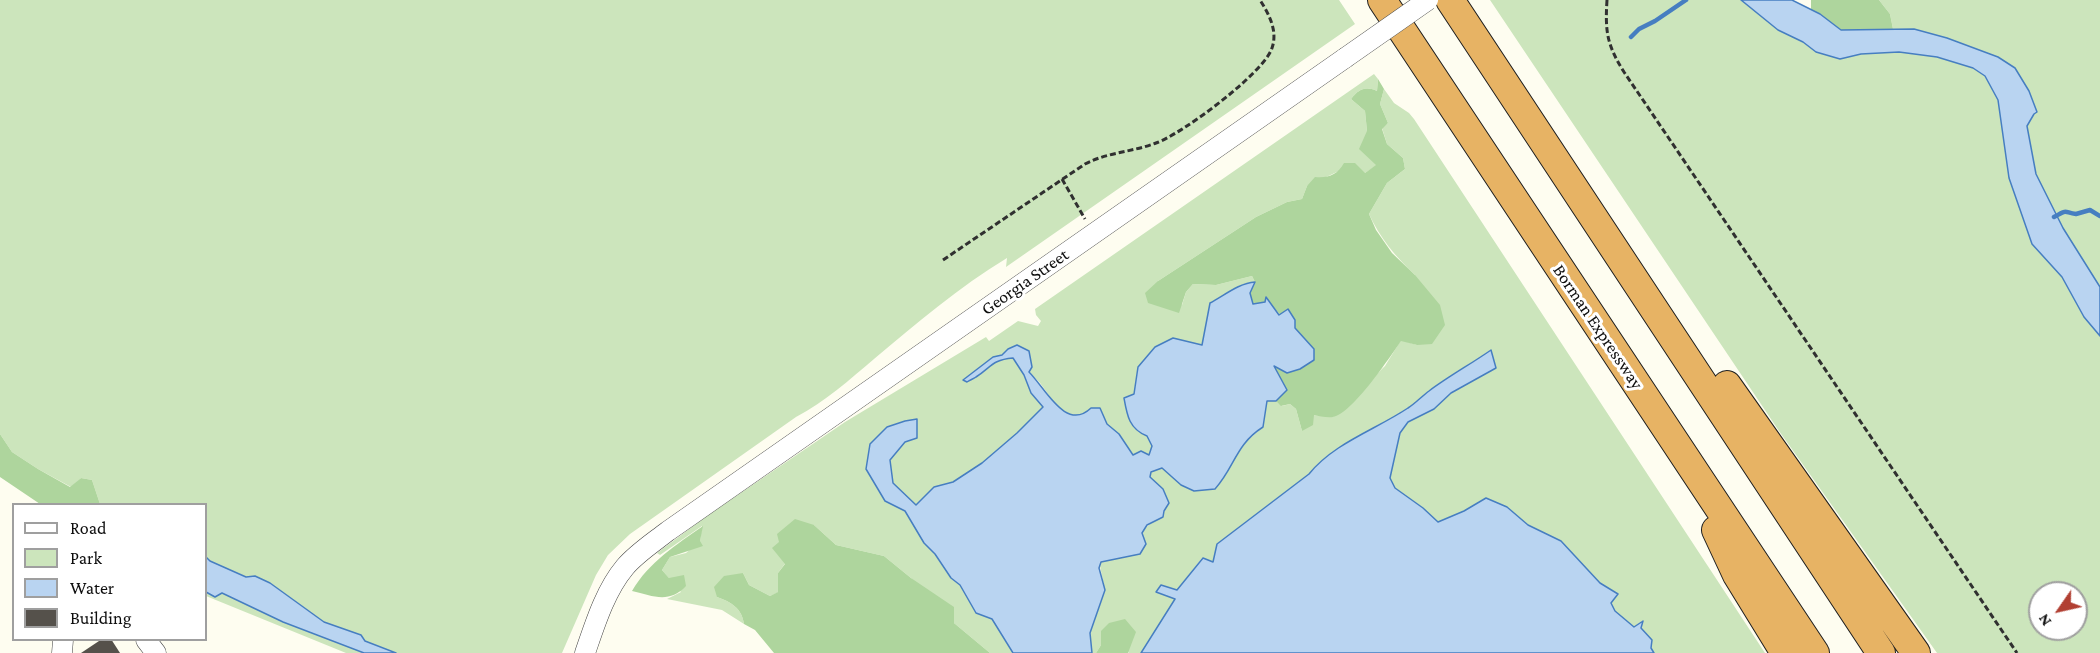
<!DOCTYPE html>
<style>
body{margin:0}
#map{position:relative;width:2100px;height:653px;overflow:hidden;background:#fefdf0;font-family:"Crimson Pro",serif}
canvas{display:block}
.legend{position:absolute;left:12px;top:503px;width:195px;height:138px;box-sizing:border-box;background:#fff;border:2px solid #9f9f9f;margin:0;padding:8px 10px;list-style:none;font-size:18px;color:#0e0e0e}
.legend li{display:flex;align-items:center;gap:12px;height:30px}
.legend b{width:30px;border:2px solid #9f9f9f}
.north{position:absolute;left:2028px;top:581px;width:60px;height:60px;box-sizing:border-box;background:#fff;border:2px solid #9f9f9f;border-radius:50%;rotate:236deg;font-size:16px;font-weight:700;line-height:24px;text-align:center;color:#0e0e0e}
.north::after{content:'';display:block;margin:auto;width:21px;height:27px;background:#b13f32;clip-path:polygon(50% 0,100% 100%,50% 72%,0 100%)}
</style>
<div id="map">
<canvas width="2100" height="653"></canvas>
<ul class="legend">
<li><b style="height:8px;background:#fff"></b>Road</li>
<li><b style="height:16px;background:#cce5bc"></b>Park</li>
<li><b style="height:16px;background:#b9d4f1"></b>Water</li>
<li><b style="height:16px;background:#55514b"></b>Building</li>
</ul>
<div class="north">N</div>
</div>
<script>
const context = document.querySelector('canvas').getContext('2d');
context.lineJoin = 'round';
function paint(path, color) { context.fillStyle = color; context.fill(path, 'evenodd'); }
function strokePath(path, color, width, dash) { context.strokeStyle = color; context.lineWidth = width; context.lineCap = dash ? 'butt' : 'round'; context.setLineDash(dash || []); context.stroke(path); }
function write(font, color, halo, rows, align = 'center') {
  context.font = font + ' "Crimson Pro",serif'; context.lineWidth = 6; context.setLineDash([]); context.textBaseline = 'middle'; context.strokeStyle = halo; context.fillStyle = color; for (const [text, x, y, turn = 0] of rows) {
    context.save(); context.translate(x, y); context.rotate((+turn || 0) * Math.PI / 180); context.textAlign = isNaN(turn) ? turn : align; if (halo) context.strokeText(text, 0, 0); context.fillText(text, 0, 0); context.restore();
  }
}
paint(new Path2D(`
 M0 0H1339L1355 24 1006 267 1007 258C959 287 916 324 874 359 849 380 825 402 796 417L630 534 608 555 596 575 562 653H396L365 641 360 635 324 622 270 583 255 576 247 577 209 561 206 557V504H100L92 480 81 478 71 487 38 469 12 452 0 434Z
 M1490 0H1741L1778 30 1803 42 1816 52 1840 59 1861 54 1899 52 1937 57 1973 68 1985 76 1998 100 2009 178 2048 260 2062 277 2084 317 2100 336V653H1937L1779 431ZM2040 593H2076V629H2040Z
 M1879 0H2100V287L2063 228 2036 174 2027 126 2034 114 1998 57 1914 29H1893L1890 14Z
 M1374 74 1378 79 1377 91C1365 86 1359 89 1351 99L1365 111 1367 131 1377 165 1365 173 1339 171 1307 186 1302 199 1287 202 1256 217 1158 281 1182 305 1186 292 1193 284 1216 285 1252 276 1255 282C1239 283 1225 295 1210 303L1202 345 1173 338 1138 367 1134 394 1124 398C1127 415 1130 429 1147 436L1152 447 1149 455 1141 451 1133 455 1119 434 1107 424 1100 408 1084 415 1074 416 1059 409 1040 383 1008 349 1002 355 993 357 964 380 967 382C970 380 974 379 976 377 992 367 991 360 1013 358 1025 374 1030 392 1043 407L1017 433 982 463 953 482 934 487 916 505 893 483 890 460 905 442 887 427 885 501 905 511 924 543 935 554 951 578 960 585 976 613 992 619 1013 653H990L954 623 911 578 884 556 836 545 814 525 778 573 779 592 770 596 749 585 743 573 717 597C731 602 742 608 744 624L722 610 667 599 681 592 662 570 670 557 686 553 700 541 702 526 660 555 657 553 704 518 845 422 986 337 989 341 1018 321 1038 326 1041 321 1036 315 1035 309Z
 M1384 89 1394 103 1409 113 1414 119 1765 653H1654L1651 648 1652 640 1641 628 1642 621 1634 627 1615 611 1611 603 1617 594 1600 583 1561 541 1528 525 1507 507 1486 498 1464 511 1438 522 1423 508 1395 488 1390 478 1400 432 1408 422 1434 409 1451 393 1496 368 1490 350C1472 364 1452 375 1433 388 1424 394 1417 402 1408 408 1375 430 1334 443 1309 474L1217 544 1213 562 1202 558 1177 590 1175 599 1141 653H1128L1129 652 1101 645 1096 653H1092L1090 633 1105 591 1100 566 1101 561 1140 554C1142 531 1141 527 1163 517L1164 511 1169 503 1163 489 1150 477 1151 472 1162 468 1181 485 1233 462 1239 448 1263 427 1267 401H1276L1282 406 1290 404 1296 409 1302 431 1313 415 1333 417 1385 366 1401 340 1417 345 1415 275C1395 256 1380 238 1369 214L1387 183 1405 169 1403 158 1387 144 1382 128 1388 123 1380 104Z
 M206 592 215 597 222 593 283 622 364 653H346L206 596Z`), '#cce5bc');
paint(new Path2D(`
 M1811 0H1879L1890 14 1893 29 1887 31 1841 30 1811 10Z
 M1378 79 1384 89 1380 104 1388 123 1382 129 1387 144 1403 158 1405 169 1387 183 1369 214 1376 230 1392 253 1415 275 1440 305 1445 325 1432 344 1417 345 1401 341C1390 357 1352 414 1333 417 1327 418 1319 416 1314 415L1313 425 1302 431 1296 409 1290 404 1281 406 1276 401 1287 390 1273 365 1314 349C1298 331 1280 317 1266 298L1265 302 1253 305 1250 293 1255 282 1252 276 1216 285 1193 284 1186 292 1179 313 1148 303 1145 293 1158 281 1256 217 1287 202 1302 199 1307 186 1315 177C1329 178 1337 175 1344 163H1355L1365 173 1376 165 1359 149 1367 131 1365 111 1351 99C1359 89 1365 86 1377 91Z
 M0 434 12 452 38 469 70 487 81 478 92 480 100 504H40L0 477Z
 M795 519 814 525 836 545 884 556 911 578 954 607V623L990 653H774L755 630 744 624C742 608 731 602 717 597L714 587 724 576 743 573 749 585 770 596 778 592V573L785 564 772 548 779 542 777 534Z
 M703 526 700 541 703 546 670 557 662 570 669 578 684 575 686 586C669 604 653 596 632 591 649 562 676 545 703 526Z
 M1125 619 1136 632 1128 653H1096L1101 645V631L1109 623Z`), '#aed59d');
const water = new Path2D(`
 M1741 0H1792L1820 14 1841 30 1914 29 1947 38 1998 57 2015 68 2029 91 2037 112 2034 114 2027 126 2036 174 2063 228 2100 287V336L2084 317 2062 277 2032 244 2009 178 1998 100 1985 76 1973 68 1937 57 1899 52 1861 54 1840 59 1816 52 1803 42 1778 30Z
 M1255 282 1250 293 1253 304 1265 302 1266 297 1279 315 1288 309 1295 320V328L1314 349V360L1300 369 1287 373 1274 366 1287 390 1276 401H1267L1263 427C1235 445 1235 467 1215 489L1194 491 1181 485 1162 468 1151 472 1150 477 1163 489 1169 503 1164 511 1163 517 1147 525 1142 533 1146 544 1140 554 1101 562 1099 568 1105 590 1090 633 1092 653H1013L992 619 976 613 960 585 951 578 935 554 924 543 905 511 885 501 866 469 870 444 887 427 905 421 917 419V438L905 442 890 460 893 483 916 505 934 487 953 482 982 463 1017 433 1043 407 1031 393 1024 375 1013 358C991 360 992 367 976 377 973 379 970 380 967 382L963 380 993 357 1002 355 1008 349 1017 345 1029 351 1032 367 1029 372C1046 389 1066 432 1091 408H1100L1107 424 1119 434 1133 455 1141 451 1149 455 1152 446 1147 436C1129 429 1127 415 1124 398L1134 394 1138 367 1155 347 1173 338 1202 345 1210 303C1225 295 1239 283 1255 282Z
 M1491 350 1496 368 1451 393 1434 409 1408 422 1400 433 1390 478 1395 488 1423 508 1438 522 1464 511 1486 498 1507 507 1528 525 1561 541 1600 583 1618 594 1611 603 1615 611 1634 627 1643 621 1641 628 1652 640 1651 648 1654 653H1141L1175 599 1156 592 1161 585 1177 590 1203 558 1213 562 1217 544 1309 474C1334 443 1375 430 1408 408 1416 403 1422 396 1429 391 1449 376 1471 364 1491 350Z
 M206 557 210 561 246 577 255 576 270 583 324 622 361 635 365 641 396 653H364L283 622 222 593 215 597 206 592Z`);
paint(water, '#b9d4f1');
strokePath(water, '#467ec1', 1.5);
strokePath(new Path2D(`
 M1631 37 1639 29 1655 21 1686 0
 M2054 217C2068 209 2063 212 2076 214L2090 210 2100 216`), '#467ec1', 4.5);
paint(new Path2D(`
 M102 639H111L120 653H81Z`), '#55514b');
const minor = new Path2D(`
 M146 640 156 653
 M62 653 63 640
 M585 653C595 624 605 591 625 567 637 553 654 542 668 531L1345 58`);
const highway = new Path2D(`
 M1382 0 1815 653
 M1450 0 1881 653
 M1727 385 1916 653
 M1716 530 1737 575 1785 653`);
strokePath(minor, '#414141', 21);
strokePath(highway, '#1f1f1f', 30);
strokePath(new Path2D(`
 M1607 0C1605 32 1607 45 1624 72L2017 653
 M1062 179 1085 219
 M943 260 1085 164C1108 152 1133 152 1156 143 1182 134 1264 73 1272 48 1278 31 1269 14 1260 0`), '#303030', 3, [6, 3]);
strokePath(minor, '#fff', 20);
strokePath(highway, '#e7b364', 28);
const minorBridge = new Path2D(`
 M1345 58 1428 0`);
strokePath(minorBridge, '#414141', 21, []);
strokePath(minorBridge, '#fff', 20);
write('18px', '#0e0e0e', '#fff', [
 ["Georgia Street",1025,282,-35],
 ["Borman Expressway",1598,327,56]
]);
</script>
